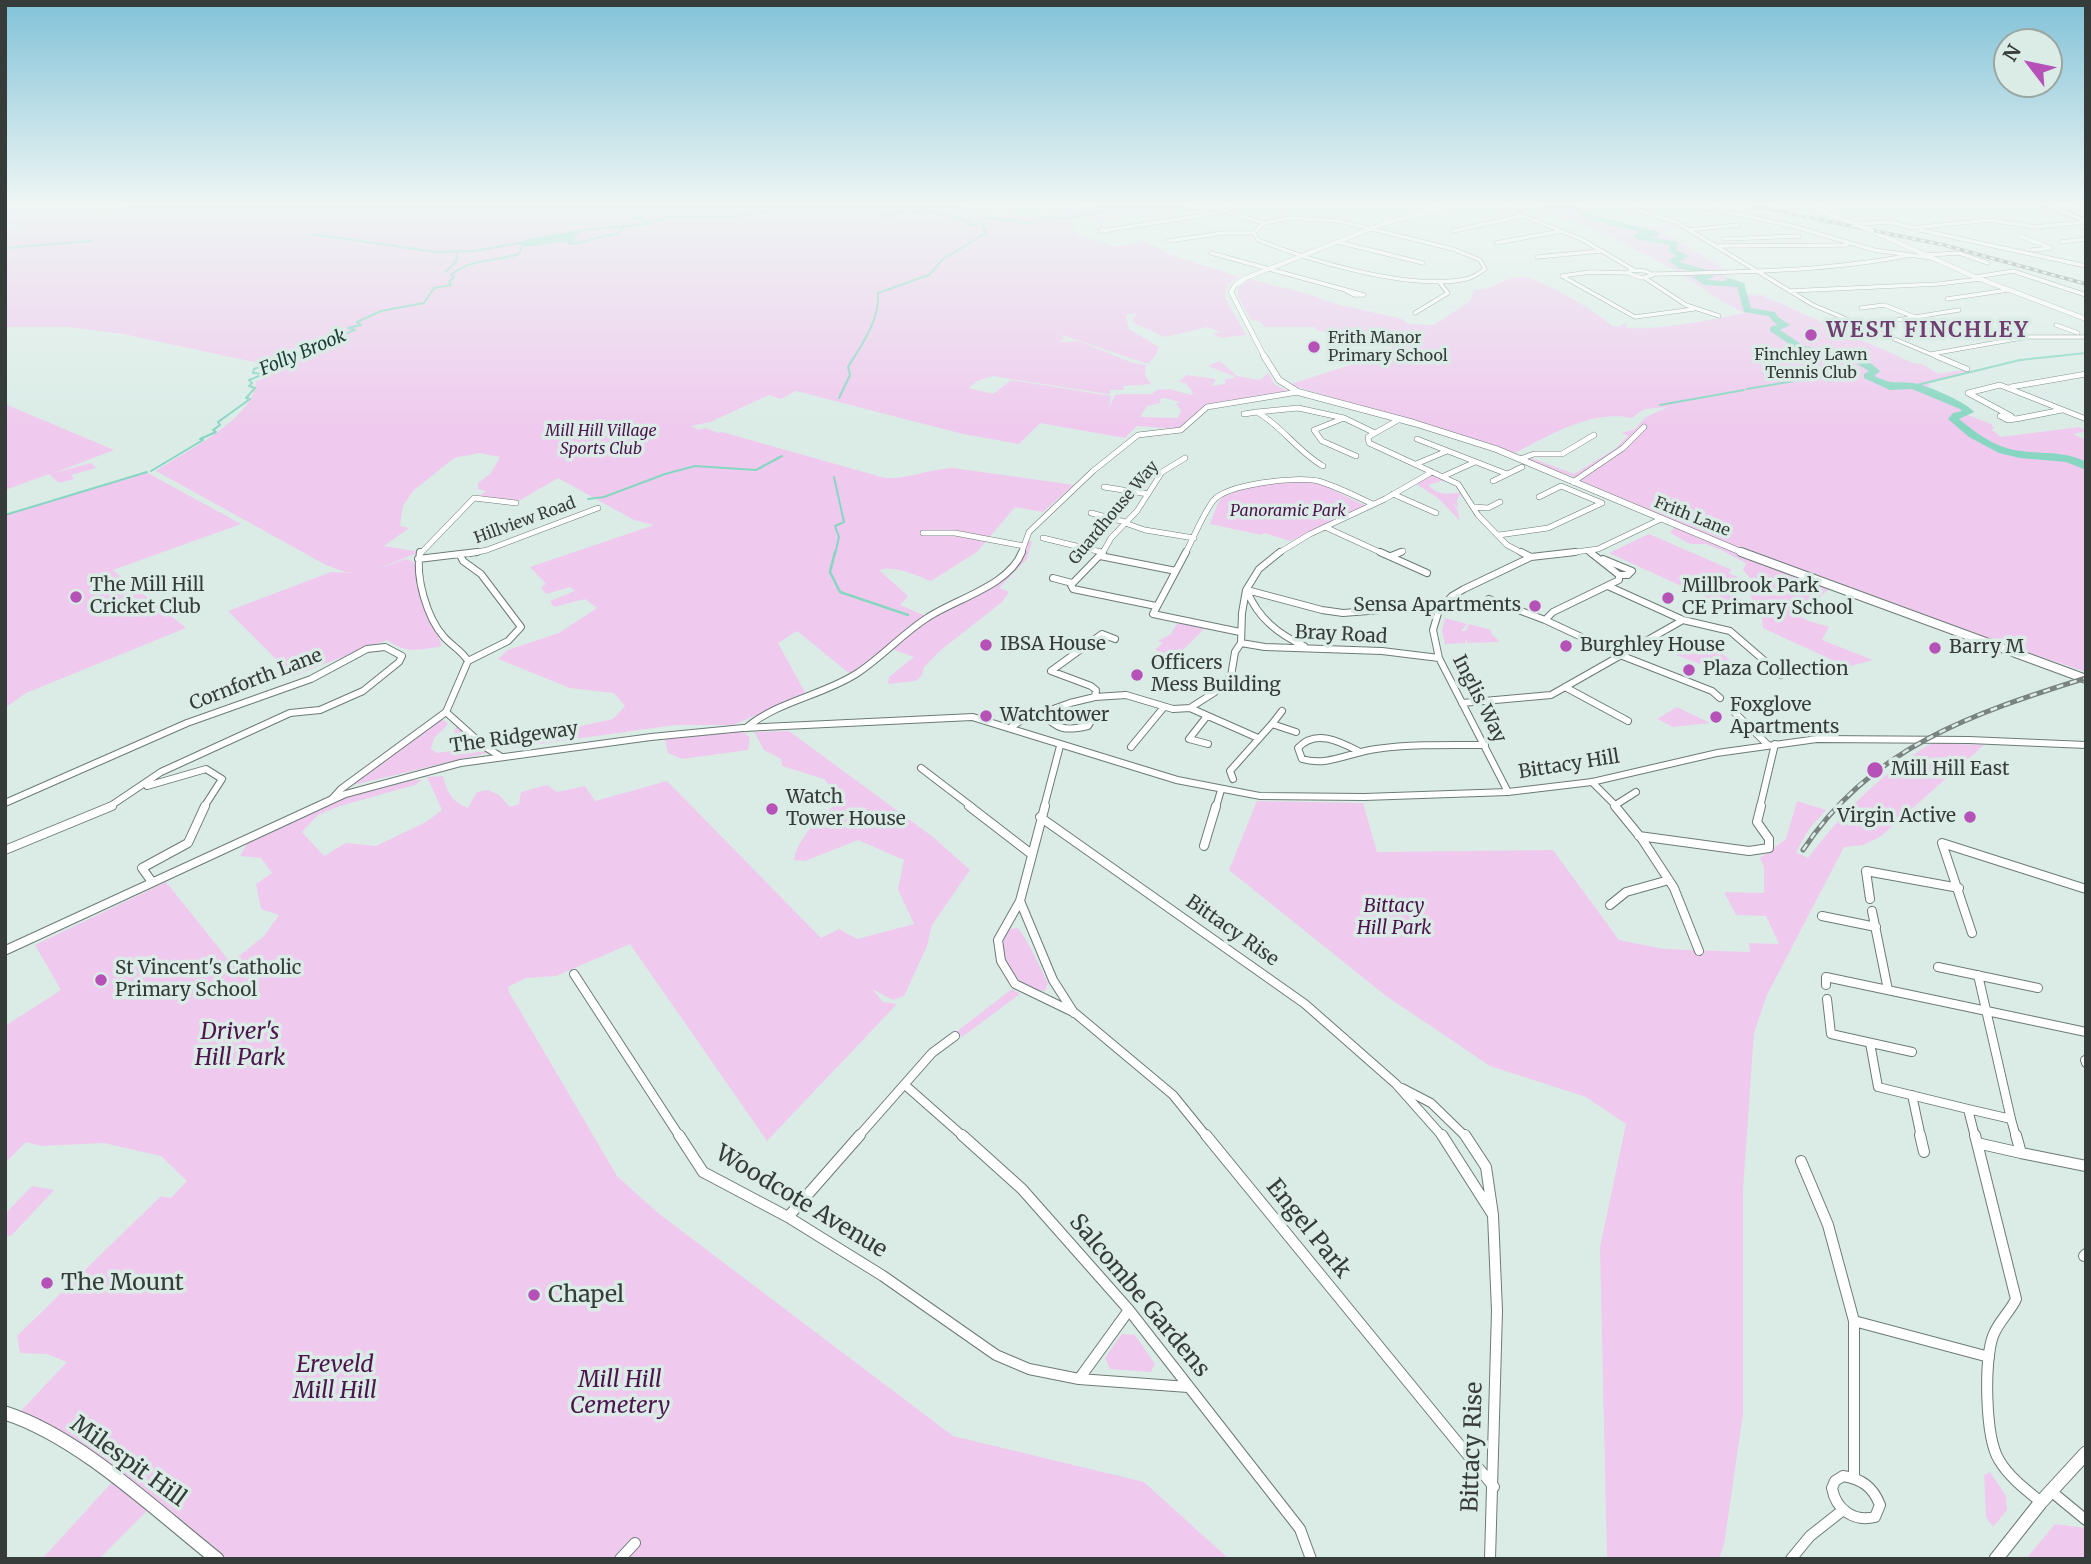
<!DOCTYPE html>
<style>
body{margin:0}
#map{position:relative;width:2091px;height:1564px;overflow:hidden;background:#dbece7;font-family:Merriweather,serif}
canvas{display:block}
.frame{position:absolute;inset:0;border:7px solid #363c3a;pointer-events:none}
.north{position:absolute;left:1993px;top:28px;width:70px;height:70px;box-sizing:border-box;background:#dbece7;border:2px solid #99a6a2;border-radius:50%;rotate:302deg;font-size:19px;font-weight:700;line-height:28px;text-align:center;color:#363c3a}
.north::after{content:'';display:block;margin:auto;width:24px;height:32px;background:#b551b7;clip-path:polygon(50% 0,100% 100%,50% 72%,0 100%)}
</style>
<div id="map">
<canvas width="2091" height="1564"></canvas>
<div class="frame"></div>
<div class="north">N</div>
</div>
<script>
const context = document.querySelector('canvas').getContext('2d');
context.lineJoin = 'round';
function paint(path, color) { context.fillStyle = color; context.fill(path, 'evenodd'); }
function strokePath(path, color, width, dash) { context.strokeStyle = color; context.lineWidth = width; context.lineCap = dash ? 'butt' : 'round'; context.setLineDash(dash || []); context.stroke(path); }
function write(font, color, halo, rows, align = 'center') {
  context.font = font + ' Merriweather,serif'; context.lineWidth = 7; context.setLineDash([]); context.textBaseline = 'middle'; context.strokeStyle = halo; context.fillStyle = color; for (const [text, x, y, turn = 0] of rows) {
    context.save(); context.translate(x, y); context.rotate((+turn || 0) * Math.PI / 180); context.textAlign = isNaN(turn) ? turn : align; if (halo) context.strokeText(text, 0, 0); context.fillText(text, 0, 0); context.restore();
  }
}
paint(new Path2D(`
 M128 206H965L982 214 1031 217 1094 206H1195L1097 221 1086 216 1068 220 1075 224 1071 231C1085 240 1100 239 1114 247L1144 241 1171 255 1240 277 1228 284 1225 297 1246 335 1221 338 1213 334 1220 332 1208 327 1165 337 1133 323V318L1137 314 1135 313 1126 315 1129 329 1159 347 1155 356 1148 364 1062 335 1064 338 1059 342 1078 341 1133 363 1146 365 1145 375 1151 384 1123 386 1124 390H1110V394H1107L993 376 977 381 969 388 993 394 1011 380 1111 396 1109 408 1115 395 1120 394H1152L1157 390 1170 389 1191 395 1193 393 1186 383 1179 382 1186 375 1216 379 1212 386 1225 384V379L1235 378 1234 376 1208 366 1220 361 1237 376 1260 380 1268 373 1275 385 1288 391 1204 407 1179 429 1137 426 1125 438 1040 423 1019 444 963 434 796 391 781 399 769 395 710 422 691 426 698 430 705 428 719 433 722 432 885 478C909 479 929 469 953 468L1074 485 1043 512 1015 507 977 552 931 581C915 575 895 565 879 570L908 596 900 605 926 616 850 674 797 631 778 643 806 694 733 725H675L510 748 544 734 613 719 625 706 614 693 570 688 498 659 508 650 559 633 597 608 585 599 554 607 550 601 575 591 570 587 546 594 541 587 546 584 530 567 654 525 634 520 558 478 517 502 477 498 486 491 478 489V483L491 473 500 457 479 453 454 458 413 491 403 506 400 526 409 528 384 546 420 552 377 569 406 559 414 562 423 598 442 646C420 650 406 654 387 640L293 676 228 611 331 572 355 573 345 572 326 565 156 471C186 450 253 421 256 381L264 377 267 371 260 370 277 364H263L123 334 66 327H5V231L21 226 5 223V218L17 214 5 213V210L81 208 78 210 114 213ZM1164 398 1180 402 1176 404 1181 410 1178 418 1140 417 1147 406 1160 403V399Z
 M1533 206H1570L1596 217 1649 230 1673 223 1678 226 1660 231 1728 271 1720 274 1742 285 1746 295H1762L1913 363 1922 364 1938 374 1963 370 1970 372 1928 382 1930 385 1926 388 1974 411 1968 415 1991 424 1994 428 1992 430 2001 437 2079 427 2086 431 2073 434 2086 440V672L1831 587 1818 599 1829 605 1828 612 1810 608 1799 615 1806 620 1829 627 1822 640 1873 660 1847 667 1763 628C1764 607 1745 608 1752 580L1743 570 1746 563 1723 551 1706 544H1690L1670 533 1676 524 1571 476 1526 460 1531 458 1574 474 1615 449 1628 436 1622 433 1635 429 1646 417 1668 407 1644 409 1632 418C1594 409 1548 435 1515 453L1294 386 1291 384 1391 352 1393 349 1389 345 1393 341 1384 338 1360 339 1353 332 1333 334 1316 330 1314 327H1265L1259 321 1251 320 1238 296V288L1249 279 1308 294 1337 304 1402 319 1408 324 1434 325 1469 302 1474 292 1470 289C1491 293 1500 278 1521 277 1539 276 1600 314 1612 326L1620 327 1624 323 1627 324 1625 327C1643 333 1723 318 1744 313L1720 300 1670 267 1614 238Z
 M5 404 114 450 54 473 91 463 96 468 71 475 74 479 59 483 49 474 5 490Z
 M146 472 241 524 113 570 186 628 26 693 5 708V515Z
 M1432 475 1445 480 1428 485C1441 497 1446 493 1461 493L1457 500 1458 507 1450 502 1457 508 1460 521 1438 498 1416 484Z
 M1303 481 1321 484 1366 506 1290 541 1264 533 1261 535 1210 524C1213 517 1217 503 1221 499 1240 484 1280 483 1303 481Z
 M1649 534 1732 570 1728 573 1748 581 1727 593 1743 600 1730 608 1609 553Z
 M1027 541H1032L1027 559 999 588 1009 592 1002 602 941 650 924 667 922 675 916 681 888 684 889 677 914 657 892 649 929 618 1013 566 1021 560Z
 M1445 618 1467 624 1461 631H1466L1469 624 1491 630V633L1500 642 1468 643 1466 639 1465 643 1445 644 1442 630Z
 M1177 623 1205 628 1179 654 1173 656 1155 650 1163 643 1158 641 1171 634Z
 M1693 642 1715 646 1745 675 1732 677 1674 654Z
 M1677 707 1710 723 1673 727 1657 719Z
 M442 719 448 724 434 738 431 749 437 753 457 750 465 746 454 732 457 725 487 753 349 786Z
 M741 731 750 737 748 750 682 759 668 753 665 740 673 737Z
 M789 731 933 837 970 870 932 925 927 946 904 996 893 1000 872 989 883 1002 897 1004 767 1141 630 944 556 976 526 978 508 987 509 992 617 1176 658 1213 953 1436 1144 1482 1229 1559H217L154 1506 17 1415 67 1362 47 1354 20 1353 17 1336 161 1196 171 1198 187 1181 161 1156 104 1143 41 1146 26 1142 5 1163V1026L61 990 35 945 166 882 227 958 233 961 264 936 279 915 261 909 256 884 272 873 261 858 240 856 249 840 323 806 348 796 411 780H422L415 785 340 806 318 815 302 832 324 856 346 843 376 846 426 822 442 810 427 777 443 776C447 792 452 802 468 808L477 792 488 790 499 795 510 807 519 804 521 792 547 785 557 792 585 786 595 801 667 781 821 938 839 929 857 939 914 924 898 889 904 860 858 840 805 861 794 860C796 839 825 810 843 800L824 779 782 766 781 759 764 750 754 732Z
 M1932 743 1984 745 1880 837 1863 845 1844 847 1766 997 1754 1033 1743 1189V1414L1724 1545 1719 1559H1607L1600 1247 1626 1124 1586 1097 1490 1066 1386 996 1229 870 1257 801 1363 803 1377 852 1553 850 1619 940 1664 949 1750 952 1749 943 1779 944 1766 916 1736 915 1724 892 1764 893V867L1760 858 1786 839 1797 801 1826 810 1809 829 1796 852 1808 858C1843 812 1882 772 1932 743Z
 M1017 928C1025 933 1042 972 1048 983L1045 991C1018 989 1000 963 1004 937L1010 929Z
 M1012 989 1020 994 962 1037 956 1032Z
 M32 1186 54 1190 11 1236 5 1235V1214Z
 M1122 1334 1135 1335 1155 1364 1151 1372 1110 1369 1105 1358Z
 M1990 1472 2006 1496 2007 1510 1993 1527 1986 1517 1984 1475Z
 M113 1481 150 1508 99 1559H42Z
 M2055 1524 2086 1528V1559H2026Z`), '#efcaee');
paint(new Path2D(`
 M585 229 578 233 571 245 566 244 568 242C553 240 538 248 522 246L519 243 528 239Z`), '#87d6c1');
strokePath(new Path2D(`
 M628 206 633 218 648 221
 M583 230 641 225 667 217H732L785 209 856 208 888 216 905 211 923 214 922 211H926L969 220 964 222 974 225 987 218 1032 223 1045 217 1068 219 1112 209 1142 208 1141 206
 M312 234 436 252 474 251 519 243
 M573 244 618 233 624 227
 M5 248 91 241
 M445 272 456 262 457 254
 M1913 386 2020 360 2086 353
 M1747 389 1812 378 1852 375
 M839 398 850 375 848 367C862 344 880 320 878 293L929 275 943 259 986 233 982 223
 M1660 405 1744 390
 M151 471 203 440 200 439 216 432 213 430 220 425 218 422 250 399 246 398 255 388 249 386 252 383 249 380 264 374 253 373 254 369 355 330 348 328 361 325 357 322 381 311 424 303 434 288 451 285 449 282 454 277 451 275C471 258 495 262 519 254L522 246
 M834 477 844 522 835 526 839 537 835 554
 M588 499 604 497 665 474 695 466 756 470 782 456
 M5 515 147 472`), '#87d6c1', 2);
strokePath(new Path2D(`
 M835 552 830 572 840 592 908 615`), '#87d6c1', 2.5);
paint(new Path2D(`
 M1564 206H1574L1597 216 1658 232V236L1649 237 1678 242 1676 250 1689 256 1679 262 1704 269 1714 277 1706 280 1724 281 1728 278 1744 283 1751 308 1775 312 1778 317 1790 325 1780 330 1804 346 1863 357 1880 371 1874 376C1893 385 1894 381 1913 383 1927 385 1966 402 1974 412L1959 419C1977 434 1998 449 2021 451 2043 454 2066 451 2086 462V470L2066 462 2020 458 1999 453 1969 437 1948 419 1953 413 1962 411 1960 409 1912 389 1890 390 1864 378V374L1869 371 1849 359 1798 350 1770 331V327L1777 325 1768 316 1744 312 1737 287 1704 285 1692 277 1702 274 1678 268 1668 260 1677 256 1668 251 1670 245 1636 239 1633 235 1640 232 1591 220Z`), '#87d6c1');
const minorFar4 = new Path2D(`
 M1005 206H1038
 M1422 206 1435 211
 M1499 206 1581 239 1634 270
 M1624 206 1676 222 1813 305 1940 358
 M1699 206 1792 226 1874 250 1932 258
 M2055 210 2086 207
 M1226 212 1265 223
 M1289 218 1339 221 1453 249 1480 260 1485 269C1479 273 1473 278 1466 279 1411 291 1310 261 1258 240L1254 233 1264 223Z
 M1853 224 1890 222 1913 228 1989 220 2035 227 2086 222
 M1102 229 1108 231H1101Z
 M1108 230 1205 215 1240 206
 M1688 230 1738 225
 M1920 230 2086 266
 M1453 231 1522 216
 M2020 236 2051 248 2032 250
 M1723 239 1799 236
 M1168 241 1223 233H1254
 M1338 242 1423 263
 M2061 242 2086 239
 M1496 243 1561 231
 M1715 246 1847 245
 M1211 253 1364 295H1354L1345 290
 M1927 255 1959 253 1988 263
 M1537 257 1601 251
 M1631 270 1645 271 1653 275 1642 278 1628 273Z
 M1652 274C1738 272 1825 272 1910 255
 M1562 276 1635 317 1694 309
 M1562 276 1590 272 1628 273
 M1976 277 2013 271 2086 295
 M1645 278 1686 305 1719 316
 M1789 291 1938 284 1980 279
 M1947 299 2008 290
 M1861 308 1884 305 1915 317
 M1415 313 1448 293 1440 283
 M1866 325 1959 310
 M2056 325 2078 333
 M1931 354 2027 337H2086`);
const minorFar3 = new Path2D(`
 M1936 356 1967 369
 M2011 387 2086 374
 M1244 414 1257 412
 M2006 415 2015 419 2008 420 2000 416Z
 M2011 416 1968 393 2000 385 2086 419
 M1400 419 1368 437 1369 443 1458 484 1478 515 1507 545 1524 554
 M2016 419 2062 410
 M1417 439 1507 474
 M1356 456 1322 441 1314 430 1344 418 1373 432
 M1520 459 1534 454H1562L1594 435
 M1416 464 1447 451
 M1323 466C1298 452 1282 426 1257 412L1298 408 1344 418
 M1444 476 1475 462
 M1493 481 1522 467
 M1573 482 1623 448 1644 427
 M1104 487 1148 494
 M1393 494 1436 513
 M1474 507 1488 508 1500 502
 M1091 513 1125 522
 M1125 523 1145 530 1194 538
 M1325 527 1384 554
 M923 533H955L1024 546
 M1499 535 1548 528 1602 503 1561 486 1539 497
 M1043 538 1101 552
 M1589 551 1592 554
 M420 554 474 498 516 503
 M468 554 487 550 598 508
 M1021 554 1029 532 1093 471 1138 435 1181 430 1207 407 1298 392
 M1102 554 1111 538 1137 511 1162 472 1185 458
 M1185 554C1194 537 1202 516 1213 501 1226 484 1297 476 1318 481 1336 486 1355 496 1373 504
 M1277 554 1310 534 1385 499 1432 472
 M1397 554 1403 551
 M1560 554 1598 549 1661 519`);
const minorFar2 = new Path2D(`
 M1103 552 1071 585 1073 589 1156 606
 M1186 552 1153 614 1240 632
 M1380 552 1427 573
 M1521 552 1531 557
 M1590 552 1619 575V580L1553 612 1545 620 1620 655 1712 691 1720 698
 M460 555 463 561 481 574 521 627 508 641 468 661
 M1100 556 1176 571
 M1391 556 1401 552
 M418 559 477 552
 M1603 559 1632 571 1628 575H1619
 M1053 578 1072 583
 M1608 586 1683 620 1730 631 1781 675
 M1247 590 1322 610 1343 613 1381 610
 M1247 591C1258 618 1278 634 1304 646
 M1489 599 1545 620
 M1241 643 1265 647 1382 651 1439 658
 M1565 687 1628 721
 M1095 697 1096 690 1091 686 1051 671 1102 634 1115 639
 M1462 703 1551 695 1683 620
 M1190 708 1215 692 1231 676 1235 652 1241 643 1242 613 1246 590 1259 569 1280 552
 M1282 711 1272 724 1296 732
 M446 712 485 747 500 756
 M1734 712 1768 745
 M1042 713C1057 730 1066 731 1088 726L1095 715
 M1207 716 1189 739 1208 744
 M746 728C778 701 821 696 856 674 881 658 902 634 927 618 955 599 1009 586 1022 552
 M1010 728 1020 721 1070 703 1095 697 1126 695 1173 709 1190 708 1258 738
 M1131 747 1164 707
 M1358 751C1339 741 1315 729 1298 748L1302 759C1327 767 1351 752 1376 749 1412 744 1449 745 1485 745
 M921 768 972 807
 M1233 779 1230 771 1272 724
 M1592 782 1617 807
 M147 786 206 769 222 779 204 807
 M1508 792 1439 658 1433 630 1439 610 1452 596 1464 589 1531 557 1575 552
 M332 799 341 789 446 712 468 661C462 651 452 646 444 637 427 618 415 577 420 552
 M5 803 187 723 311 679 367 649 385 647 402 656 399 662 363 691 320 710 290 713 161 772 109 807
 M1617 804 1636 792
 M1044 807 1060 746
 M1216 807 1221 790
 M1760 807 1775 744`);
const minorFar1 = new Path2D(`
 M969 806 1030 853
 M1045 806 1020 901 998 940 1001 961 1015 984 1075 1013 1173 1095 1207 1137
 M1615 806 1642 839 1674 888 1699 951
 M1040 817 1305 1004 1396 1084 1443 1137
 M1639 836 1749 851 1769 848V839L1757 822 1761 806
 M1204 846 1216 806
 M5 850 112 806
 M152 882 142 868 188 843 205 806
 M1870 899 1866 871 1959 888
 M1020 901 1053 980 1074 1013
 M1610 905 1626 892 1669 880
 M1872 911 1888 990
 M1822 916 1876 927
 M1972 933 1942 843 2086 889
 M1938 967 2038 988
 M574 974 680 1137
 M1978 975 2011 1119
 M1826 985V977L2086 1032
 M1827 999 1831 1034 1912 1052
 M1870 1043 1878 1087 1968 1109
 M2085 1060 2086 1063
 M905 1085 964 1137
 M1402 1088 1431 1103 1466 1137
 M1912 1095 1921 1137
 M858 1137 932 1053 955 1036
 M1975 1137 1968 1109 2011 1119 2016 1137`);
const minor = new Path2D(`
 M679 1135 703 1172 788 1217 883 1276 996 1355 1029 1369 1079 1379 1188 1387
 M962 1135 1022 1189 1129 1310 1300 1529 1311 1559
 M1206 1135 1494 1487
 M1442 1135 1493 1215
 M1465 1135 1486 1167 1493 1215 1497 1311 1490 1559
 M1920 1135 1924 1152
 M1975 1135 1977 1143
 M1977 1143 2021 1153 2016 1135
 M1977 1143 2016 1299C2010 1312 1998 1322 1993 1336 1984 1361 1985 1437 1999 1460 2009 1477 2026 1490 2041 1502
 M2021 1153 2086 1166
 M1801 1161 1828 1225 1854 1321V1477
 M788 1217 860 1135
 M2084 1256 2086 1254
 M1854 1321 1989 1357
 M1079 1379 1129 1310
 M1843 1476C1862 1479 1873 1487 1880 1505L1875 1517C1854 1522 1836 1510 1832 1488L1835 1481Z
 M2052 1492 2086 1520
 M620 1559 635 1543
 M1791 1559 1810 1536 1843 1510`);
const tertiaryFar3 = new Path2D(`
 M1811 206 1856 225
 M1872 231 1975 277 2086 319
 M1265 358 1231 292 1235 285 1246 278 1385 223 1453 206`);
const tertiaryFar2 = new Path2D(`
 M1264 356 1279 380 1298 392 1414 423 1496 449 1746 554`);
const tertiaryFar1 = new Path2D(`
 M1741 552 2086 679`);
const tertiary = new Path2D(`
 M5 1413C80 1437 155 1510 217 1559
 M1996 1559 2041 1502 2086 1453`);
const secondary = new Path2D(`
 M973 714 1178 777 1260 793 1364 794 1508 789 1592 779 1717 750 1817 736 1969 737 2086 742V748L1969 743 1817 742 1717 756 1592 785 1508 795 1364 800 1260 799 1176 783 972 720 743 731 651 740 461 766 346 797 5 955V946L338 793 460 760 651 734 743 725Z`);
const primary = new Path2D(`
 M2042 206H2052L2086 219V223Z`);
strokePath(minorFar4, '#6c7b76', 4.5);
strokePath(minorFar3, '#6c7b76', 6);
strokePath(minorFar2, '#6c7b76', 8);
strokePath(minorFar1, '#6c7b76', 10);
strokePath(minor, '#6c7b76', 12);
strokePath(tertiaryFar3, '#6c7b76', 5);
strokePath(tertiaryFar2, '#6c7b76', 7);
strokePath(tertiaryFar1, '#6c7b76', 10);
strokePath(tertiary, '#6c7b76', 15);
strokePath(secondary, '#6c7b76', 2);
strokePath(primary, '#6c7b76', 2);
strokePath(minorFar4, '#fff', 3.5);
strokePath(minorFar3, '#fff', 5);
strokePath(minorFar2, '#fff', 6);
strokePath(minorFar1, '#fff', 8);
strokePath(minor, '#fff', 10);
strokePath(tertiaryFar3, '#fff', 4.5);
strokePath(tertiaryFar2, '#fff', 6);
strokePath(tertiaryFar1, '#fff', 8);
strokePath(tertiary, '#fff', 13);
paint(secondary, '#fff');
paint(primary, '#fff');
const railFar1 = new Path2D(`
 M1753 206 1944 245 2086 284`);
const rail = new Path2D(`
 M1803 850C1871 747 1974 713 2086 678`);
strokePath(railFar1, '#798380', 3.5);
strokePath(rail, '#798380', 5);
strokePath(railFar1, '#dbece7', 2, [4.5]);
strokePath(rail, '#dbece7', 2.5, [7]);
const tertiaryBridge = new Path2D(`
 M1856 225 1872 231`);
strokePath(tertiaryBridge, '#6c7b76', 5, []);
strokePath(tertiaryBridge, '#fff', 4.5);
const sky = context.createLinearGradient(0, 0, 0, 425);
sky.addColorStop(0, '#81c2d8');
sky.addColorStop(0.48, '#eff6f4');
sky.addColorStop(1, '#eff6f400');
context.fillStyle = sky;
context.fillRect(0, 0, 2091, 425);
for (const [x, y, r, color] of [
 [1811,335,7,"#b551b7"],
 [1314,347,7,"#b551b7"],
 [76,597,7,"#b551b7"],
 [1668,598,7,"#b551b7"],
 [1535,606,7,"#b551b7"],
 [986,645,7,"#b551b7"],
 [1566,646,7,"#b551b7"],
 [1935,648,7,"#b551b7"],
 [1689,670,7,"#b551b7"],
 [1137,675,7,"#b551b7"],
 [986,716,7,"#b551b7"],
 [1716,717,7,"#b551b7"],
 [1875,770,9,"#b551b7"],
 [772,809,7,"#b551b7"],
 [1970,817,7,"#b551b7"],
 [101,980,7,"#b551b7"],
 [47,1283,7,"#b551b7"],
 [534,1295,7,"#b551b7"]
]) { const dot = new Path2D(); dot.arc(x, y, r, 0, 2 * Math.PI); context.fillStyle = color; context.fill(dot); strokePath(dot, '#dbece7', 2.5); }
write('16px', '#363c3a', '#dbece7', [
 ["Frith Manor",1328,338],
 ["Primary School",1328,356],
 ["Finchley Lawn",1811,355,"center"],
 ["Tennis Club",1811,373,"center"]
], 'left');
write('italic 16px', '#4d144e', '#dbece7', [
 ["Mill Hill Village",601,431],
 ["Sports Club",601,449],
 ["Panoramic Park",1288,511]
]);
write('16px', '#363c3a', '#dbece7', [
 ["Guardhouse Way",1114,513,-50],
 ["Frith Lane",1692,517,22],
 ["Hillview Road",525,521,-20]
]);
write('italic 18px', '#1b4037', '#dbece7', [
 ["Folly Brook",303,353,-23]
]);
write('19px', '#363c3a', '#dbece7', [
 ["The Mill Hill",90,586],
 ["Cricket Club",90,608],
 ["Millbrook Park",1682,587],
 ["CE Primary School",1682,609],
 ["Sensa Apartments",1521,606,"right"],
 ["IBSA House",1000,645],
 ["Burghley House",1580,646],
 ["Barry M",1949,648],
 ["Officers",1151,664],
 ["Mess Building",1151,686],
 ["Plaza Collection",1703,670],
 ["Foxglove",1730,706],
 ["Apartments",1730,728],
 ["Watchtower",1000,716],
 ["Mill Hill East",1891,770],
 ["Watch",786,798],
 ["Tower House",786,820],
 ["Virgin Active",1956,817,"right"],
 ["St Vincent's Catholic",115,969],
 ["Primary School",115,991]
], 'left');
write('19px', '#363c3a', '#dbece7', [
 ["Bray Road",1341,635,3],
 ["Cornforth Lane",256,680,-21],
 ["Inglis Way",1479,699,63],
 ["The Ridgeway",514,738,-8],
 ["Bittacy Hill",1569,765,-9],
 ["Bittacy Rise",1232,931,35]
]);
write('italic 19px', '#4d144e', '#dbece7', [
 ["Bittacy",1394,907],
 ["Hill Park",1394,929]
]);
context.letterSpacing = '2px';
write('bold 21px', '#703e70', '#dbece7', [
 ["WEST FINCHLEY",1928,331]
]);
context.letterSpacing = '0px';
write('italic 23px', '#4d144e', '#dbece7', [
 ["Driver's",240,1032],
 ["Hill Park",240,1058],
 ["Ereveld",335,1365],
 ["Mill Hill",335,1391],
 ["Mill Hill",620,1380],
 ["Cemetery",620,1406]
]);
write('23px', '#363c3a', '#dbece7', [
 ["Woodcote Avenue",801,1202,31],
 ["Engel Park",1308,1229,51],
 ["Salcombe Gardens",1139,1296,50],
 ["Bittacy Rise",1473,1447,-88],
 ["Milespit Hill",128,1462,36]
]);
write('23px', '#363c3a', '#dbece7', [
 ["The Mount",61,1283],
 ["Chapel",548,1295]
], 'left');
</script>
